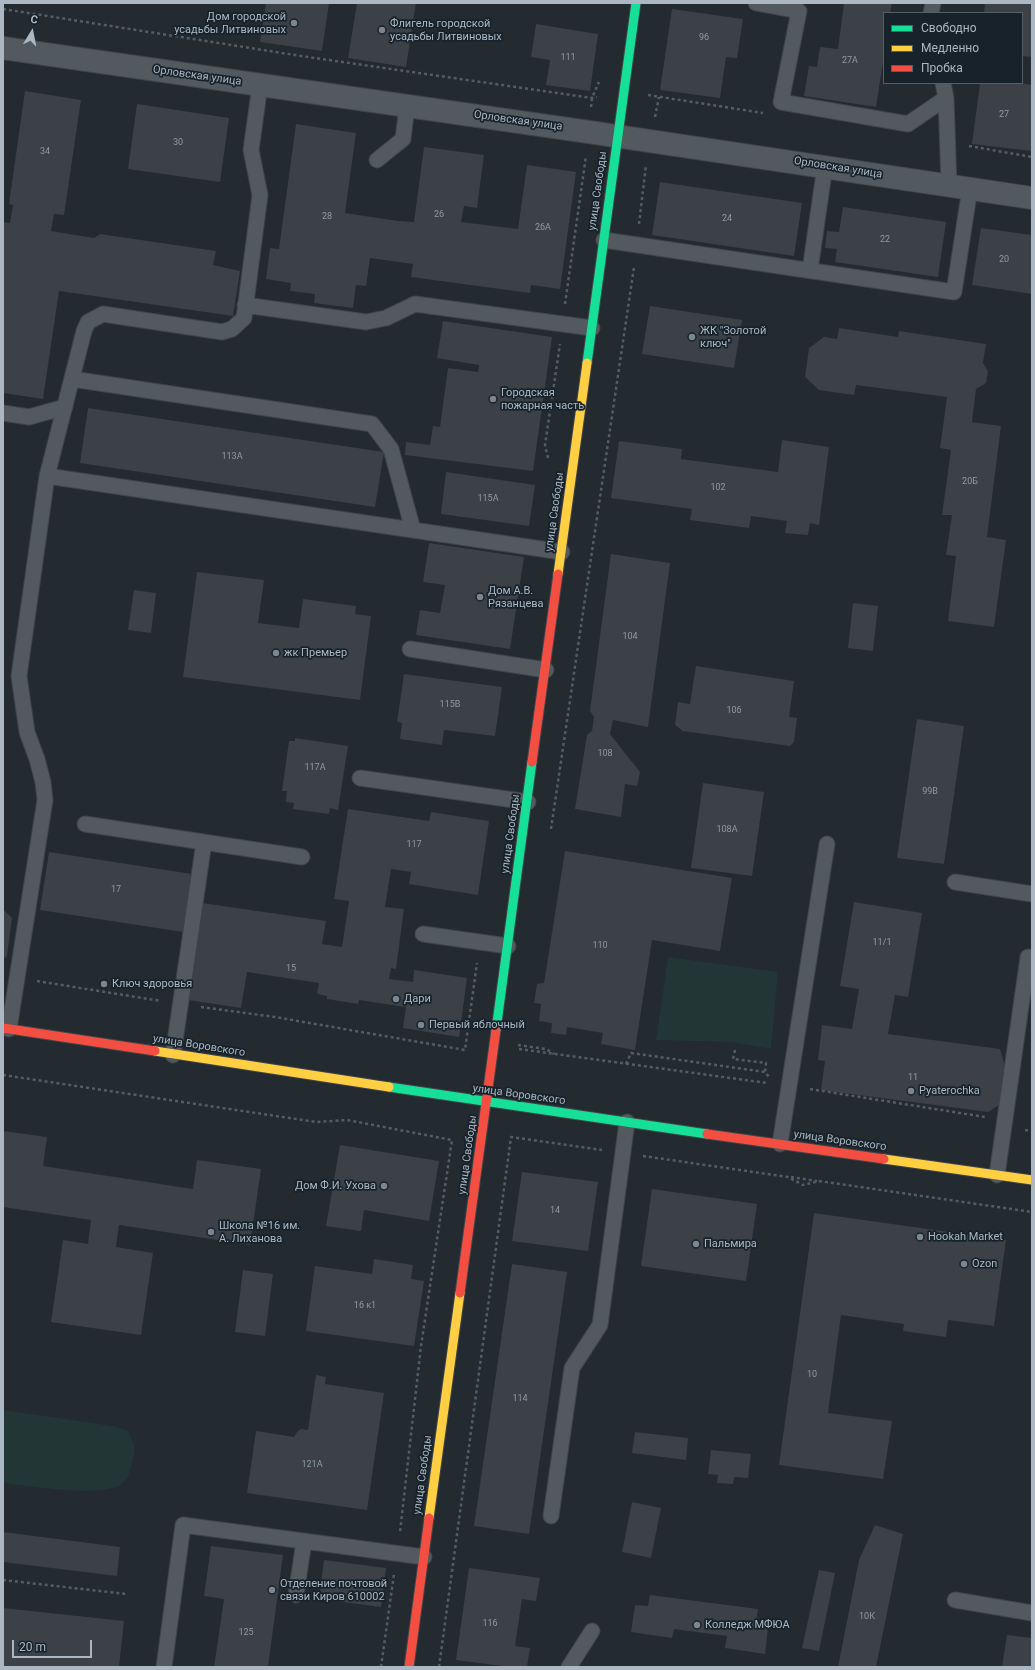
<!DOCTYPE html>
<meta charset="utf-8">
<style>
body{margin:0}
#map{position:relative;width:1035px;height:1670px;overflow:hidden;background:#232a30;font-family:Roboto,sans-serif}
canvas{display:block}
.frame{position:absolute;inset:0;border:4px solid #abb8c3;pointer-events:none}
.legend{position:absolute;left:883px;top:12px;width:140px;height:72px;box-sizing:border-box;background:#18222a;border:1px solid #535e67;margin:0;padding:5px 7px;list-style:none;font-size:12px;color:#abb8c3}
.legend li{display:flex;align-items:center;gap:8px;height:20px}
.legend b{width:20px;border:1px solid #535e67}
.north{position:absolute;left:12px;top:12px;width:40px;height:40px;-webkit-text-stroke:3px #18222a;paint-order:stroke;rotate:10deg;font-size:11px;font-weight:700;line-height:16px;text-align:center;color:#abb8c3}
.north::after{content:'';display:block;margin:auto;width:14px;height:18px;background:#abb8c3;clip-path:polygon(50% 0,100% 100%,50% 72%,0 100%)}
.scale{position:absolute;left:12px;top:1640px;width:80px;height:18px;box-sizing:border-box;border:2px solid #abb8c3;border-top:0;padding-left:5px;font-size:12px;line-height:14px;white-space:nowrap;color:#abb8c3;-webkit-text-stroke:3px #18222a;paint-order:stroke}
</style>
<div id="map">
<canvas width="1035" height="1670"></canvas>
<div class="frame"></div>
<ul class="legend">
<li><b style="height:5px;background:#16e098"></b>Свободно</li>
<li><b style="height:5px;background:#ffcf43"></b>Медленно</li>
<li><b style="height:5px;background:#f24e42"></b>Пробка</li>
</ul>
<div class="north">С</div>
<div class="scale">20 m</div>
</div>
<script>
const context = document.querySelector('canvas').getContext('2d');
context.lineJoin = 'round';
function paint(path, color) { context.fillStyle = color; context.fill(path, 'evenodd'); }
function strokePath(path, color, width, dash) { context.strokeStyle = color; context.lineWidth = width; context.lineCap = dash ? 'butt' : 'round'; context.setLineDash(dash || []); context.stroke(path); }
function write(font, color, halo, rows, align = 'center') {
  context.font = font + ' Roboto,sans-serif'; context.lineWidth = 3.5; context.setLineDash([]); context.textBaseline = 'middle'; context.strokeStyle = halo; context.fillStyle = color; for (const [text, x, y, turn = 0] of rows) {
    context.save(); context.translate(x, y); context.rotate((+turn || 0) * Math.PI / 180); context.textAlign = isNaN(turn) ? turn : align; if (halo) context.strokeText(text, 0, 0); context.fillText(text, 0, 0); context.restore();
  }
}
paint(new Path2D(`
 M668 957 778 972 771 1049 730 1042 656 1040Z
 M3 1410 113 1426 128 1431C135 1447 136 1447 132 1463 130 1472 128 1481 118 1486 94 1497 30 1486 3 1483Z`), '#213635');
paint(new Path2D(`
 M266 3H329L322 51 260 42Z
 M357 3H416L406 67 348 58Z
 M844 3H892L890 13H884V55L876 107 804 96 809 66 817 67 820 47 838 49Z
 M985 3H1032V57L1022 56V13H984Z
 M672 9 743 19 737 58 726 57 720 98 660 90Z
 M536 24 598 34 590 91 546 85 550 60 531 57Z
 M980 83H1021L1032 85V151L972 144Z
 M25 91 81 100 64 215 54 214 51 231 94 238 100 234 216 251 213 265 240 271 233 316 59 291 43 399 3 393V222L10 223 13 205 9 204Z
 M137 104 229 118 220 182 128 169Z
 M296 124 356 133 345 213 398 221 414 222 424 147 484 155 477 208 464 206 461 222 518 229 527 165 576 172 560 289 531 285 530 293 411 277 413 264 370 258 366 286 356 285 353 308 314 303 315 294 290 291 291 283 266 279 270 248 279 249Z
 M660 182 802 203 794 256 652 235Z
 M843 207 946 222 938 277 835 262 837 249 825 248 827 231 839 232Z
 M981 228 1032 235V294L972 285Z
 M650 306 742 320 734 368 642 354Z
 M443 321 552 337 533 471 405 455 406 442 430 445 433 426 440 427 448 368 478 372 479 365 437 358Z
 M839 328 898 337 899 331 986 344 983 363 988 371 986 383 976 389 972 422 1001 426 987 537 1006 540 994 627 948 621 956 556 946 555 952 515H942L951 450 940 448 947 397 856 385 854 395 819 390 805 377 809 348 824 337 837 339Z
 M88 408 384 452 375 507 80 463Z
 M782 440 829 447 819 525 810 523 808 535 785 533 787 521 751 516 749 528 690 520 692 509 611 498 619 441 682 449 681 459 778 472Z
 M446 472 535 485 529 526 441 514Z
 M429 543 524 557 510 649 416 635 420 610 440 613 445 585 423 582Z
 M611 554 670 563 648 727 613 720 610 734 640 772 637 786 625 784 621 817 575 809 587 735 592 731 594 717 590 711Z
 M197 572 264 580 258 623 299 628 303 599 356 606 355 614 371 616 360 700 183 677Z
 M134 590 156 593 151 633 128 630Z
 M853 603 878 606 873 651 848 648Z
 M696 666 794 681 789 717 797 718 794 742 790 746 683 731 675 725 678 702 690 704Z
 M404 674 502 687 495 736 444 730 442 745 400 739 402 723 397 722Z
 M917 719 964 726 944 864 897 858Z
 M295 738 348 746 338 810 330 808 329 814 293 809 294 803 286 802 287 791H282L289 741H295Z
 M703 783 764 792 752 876 691 868Z
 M348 809 429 821 431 812 489 821 478 895 409 884 411 872 391 869 385 907 404 909 396 969 391 968 389 979 413 982 414 970 467 978 459 1037 403 1028 406 1007 359 1000 358 1004 327 999V996L317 994 319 983 247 972 241 1008 188 1000 199 924 185 921 183 932 40 910 49 852 192 874 187 906 201 908 202 903 326 921 322 944 342 947 349 901 334 899Z
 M565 851 732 878 720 951 652 940 635 1050 601 1044 603 1033 567 1027 566 1035 551 1033 552 1023 539 1021 541 1004 534 1003 537 984 544 983Z
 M854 902 922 913 908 997 895 995 888 1034 1000 1049 1005 1066 999 1105 988 1112 821 1090 825 1061 818 1060 822 1025 852 1029 859 989 840 986Z
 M3 909 12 918 7 956 3 959Z
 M3 1131 47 1137 43 1166 193 1189 197 1160 261 1169 250 1245 119 1225 116 1247 153 1253 141 1335 51 1322 63 1240 88 1244 91 1220 3 1207Z
 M340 1145 439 1161 429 1221 364 1210 361 1231 326 1226Z
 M522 1172 598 1182 588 1251 512 1241Z
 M652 1189 757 1204 746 1281 641 1266Z
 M814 1213 1006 1240 994 1326 948 1320 946 1337 903 1331 904 1324 841 1315 828 1413 892 1421 883 1479 779 1465Z
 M374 1259 413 1265 411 1279 424 1281 414 1346 306 1331 315 1266 372 1274Z
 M512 1264 567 1272 529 1534 474 1526Z
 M243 1270 273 1274 265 1336 235 1332Z
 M316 1375 326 1377 325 1384 384 1393 367 1510 247 1493 256 1431 294 1437 297 1432 301 1429 308 1430Z
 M635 1432 688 1438 686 1460 632 1453Z
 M711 1450 751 1454 748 1478 734 1477 733 1484 717 1483 718 1475 708 1474Z
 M632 1502 661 1508 651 1558 622 1552Z
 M875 1525 903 1534 876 1667H838L859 1560Z
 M3 1532 120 1547 117 1576 3 1562Z
 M211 1546 283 1555 268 1667H214L224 1599 204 1596Z
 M324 1560 386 1568 381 1607 319 1599Z
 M469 1568 540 1578 536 1601 522 1599 515 1646 530 1648 527 1667H510L456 1660Z
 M819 1570 835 1573 819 1651 802 1648Z
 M650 1595 758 1609 756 1622 768 1628 765 1654 725 1648 727 1636 674 1629 672 1638 631 1632 635 1605 648 1606Z
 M3 1608 124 1621 119 1667H3Z
 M1007 1635 1032 1638V1667H1002Z`), '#3b4146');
const lane = new Path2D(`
 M756 3 799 11 781 102 908 124 946 98 949 185
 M931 13 933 3
 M943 83 946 98
 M377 160 403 139 407 106
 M604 240 954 292 970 188
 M810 270 825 166
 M245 305 366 322 386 318 415 304 592 328
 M72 379 372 424 391 449 413 530
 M3 413 29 417 65 407
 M47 476 562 552
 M410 649 546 670
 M360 778 528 802
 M85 824 302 857
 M955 882 1032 894
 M423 934 508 946
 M9 1029 45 800 43 782 37 759 27 732 19 676 47 476 84 331 88 322 103 314 222 332 232 329 244 318 260 195 251 150 260 85
 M173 1055 204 842
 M780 1144 827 844
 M997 1175 1028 957
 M551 1516 572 1368 600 1325 627 1122
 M296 1595 304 1541
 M955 1600 1032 1613
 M164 1667 183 1525 424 1557
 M569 1667 592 1631`);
const street = new Path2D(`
 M3 48 589 132 1032 198`);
const fast = new Path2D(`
 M587 363 636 3
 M496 1030 532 762
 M389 1087 707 1134`);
const slow = new Path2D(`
 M558 574 587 363
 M155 1051 389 1087
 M884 1159 1032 1180
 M429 1518 460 1293`);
const jam = new Path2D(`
 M532 762 558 574
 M3 1028 155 1051
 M707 1134 884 1159
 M460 1293 496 1030
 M409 1667 429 1518`);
strokePath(lane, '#3f4449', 17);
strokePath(street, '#3f4449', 24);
strokePath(fast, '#3f4449', 11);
strokePath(slow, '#3f4449', 11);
strokePath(jam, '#3f4449', 11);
strokePath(new Path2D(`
 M3 9 301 56 592 98 597 97
 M648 95 763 113
 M591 107 592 98 599 82
 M655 117 659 97
 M969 146 1032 157
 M639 224 646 165
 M565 304 586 156
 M548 458 545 445 560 344
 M551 829 634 267
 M37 981 161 1001
 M201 1007 275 1017 465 1050 477 963
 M518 1045 546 1049 554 1054
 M519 1049 767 1083
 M735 1050 733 1059 766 1063 765 1072
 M626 1064 631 1053 765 1072 769 1077
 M3 1075 316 1122 347 1120 452 1140 421 1346 400 1532
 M810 1089 985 1117
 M1025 1130 1032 1131
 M643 1156 788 1177 803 1185 819 1181 1032 1212
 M791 1177 817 1181
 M3 1580 126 1594
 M381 1667 394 1574
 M439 1667 511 1137 602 1150`), '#565d62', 2.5, [3, 3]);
strokePath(lane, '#52595f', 15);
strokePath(street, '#52595f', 22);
strokePath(fast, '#16e098', 9);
strokePath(slow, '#ffcf43', 9);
strokePath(jam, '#f24e42', 9);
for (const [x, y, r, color] of [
 [294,23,4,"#7b8690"],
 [382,30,4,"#7b8690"],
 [692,337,4,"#7b8690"],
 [493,399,4,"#7b8690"],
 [480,597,4,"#7b8690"],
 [276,653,4,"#7b8690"],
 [104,984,4,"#7b8690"],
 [396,999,4,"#7b8690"],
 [421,1025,4,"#7b8690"],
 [911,1091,4,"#7b8690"],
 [384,1186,4,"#7b8690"],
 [211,1232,4,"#7b8690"],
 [920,1237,4,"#7b8690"],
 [696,1244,4,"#7b8690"],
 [964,1264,4,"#7b8690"],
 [272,1590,4,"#7b8690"],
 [697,1625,4,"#7b8690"]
]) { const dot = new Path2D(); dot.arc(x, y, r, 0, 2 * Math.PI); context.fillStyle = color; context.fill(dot); strokePath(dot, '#18222a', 1.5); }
write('9px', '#8f9aa4', null, [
 ["96",704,38],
 ["111",568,58],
 ["27А",850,61],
 ["27",1004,115],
 ["30",178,143],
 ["34",45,152],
 ["26",439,215],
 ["28",327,217],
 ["24",727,219],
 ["26А",543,228],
 ["22",885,240],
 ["20",1004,260],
 ["113А",232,457],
 ["20Б",970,482],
 ["102",718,488],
 ["115А",488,499],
 ["104",630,637],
 ["115В",450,705],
 ["106",734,711],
 ["108",605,754],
 ["117А",315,768],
 ["99В",930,792],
 ["108А",727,830],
 ["117",414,845],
 ["17",116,890],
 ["11/1",882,943],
 ["110",600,946],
 ["15",291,969],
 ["11",913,1078],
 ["14",555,1211],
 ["16 к1",365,1306],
 ["10",812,1375],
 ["114",520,1399],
 ["121А",312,1465],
 ["10К",867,1617],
 ["116",490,1624],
 ["125",246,1633]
]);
write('11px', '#abb8c3', '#18222a', [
 ["Дом городской",286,17,"right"],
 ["усадьбы Литвиновых",286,30,"right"],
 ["Флигель городской",390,24],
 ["усадьбы Литвиновых",390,37],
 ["ЖК \"Золотой",700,331],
 ["ключ\"",700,344],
 ["Городская",501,393],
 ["пожарная часть",501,406],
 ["Дом А.В.",488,591],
 ["Рязанцева",488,604],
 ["жк Премьер",284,653],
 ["Ключ здоровья",112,984],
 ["Дари",404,999],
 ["Первый яблочный",429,1025],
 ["Pyaterochka",919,1091],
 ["Дом Ф.И. Ухова",376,1186,"right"],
 ["Школа №16 им.",219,1226],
 ["А. Лиханова",219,1239],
 ["Hookah Market",928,1237],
 ["Пальмира",704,1244],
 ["Ozon",972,1264],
 ["Отделение почтовой",280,1584],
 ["связи Киров 610002",280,1597],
 ["Колледж МФЮА",705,1625]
], 'left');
write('11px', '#abb8c3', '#18222a', [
 ["Орловская улица",197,76,8],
 ["Орловская улица",518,121,8],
 ["Орловская улица",838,168,9],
 ["улица Свободы",598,191,-82],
 ["улица Свободы",555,512,-82],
 ["улица Свободы",511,834,-82],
 ["улица Воровского",199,1046,9],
 ["улица Воровского",519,1095,8],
 ["улица Воровского",840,1141,8],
 ["улица Свободы",468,1155,-82],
 ["улица Свободы",423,1475,-82]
]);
</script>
